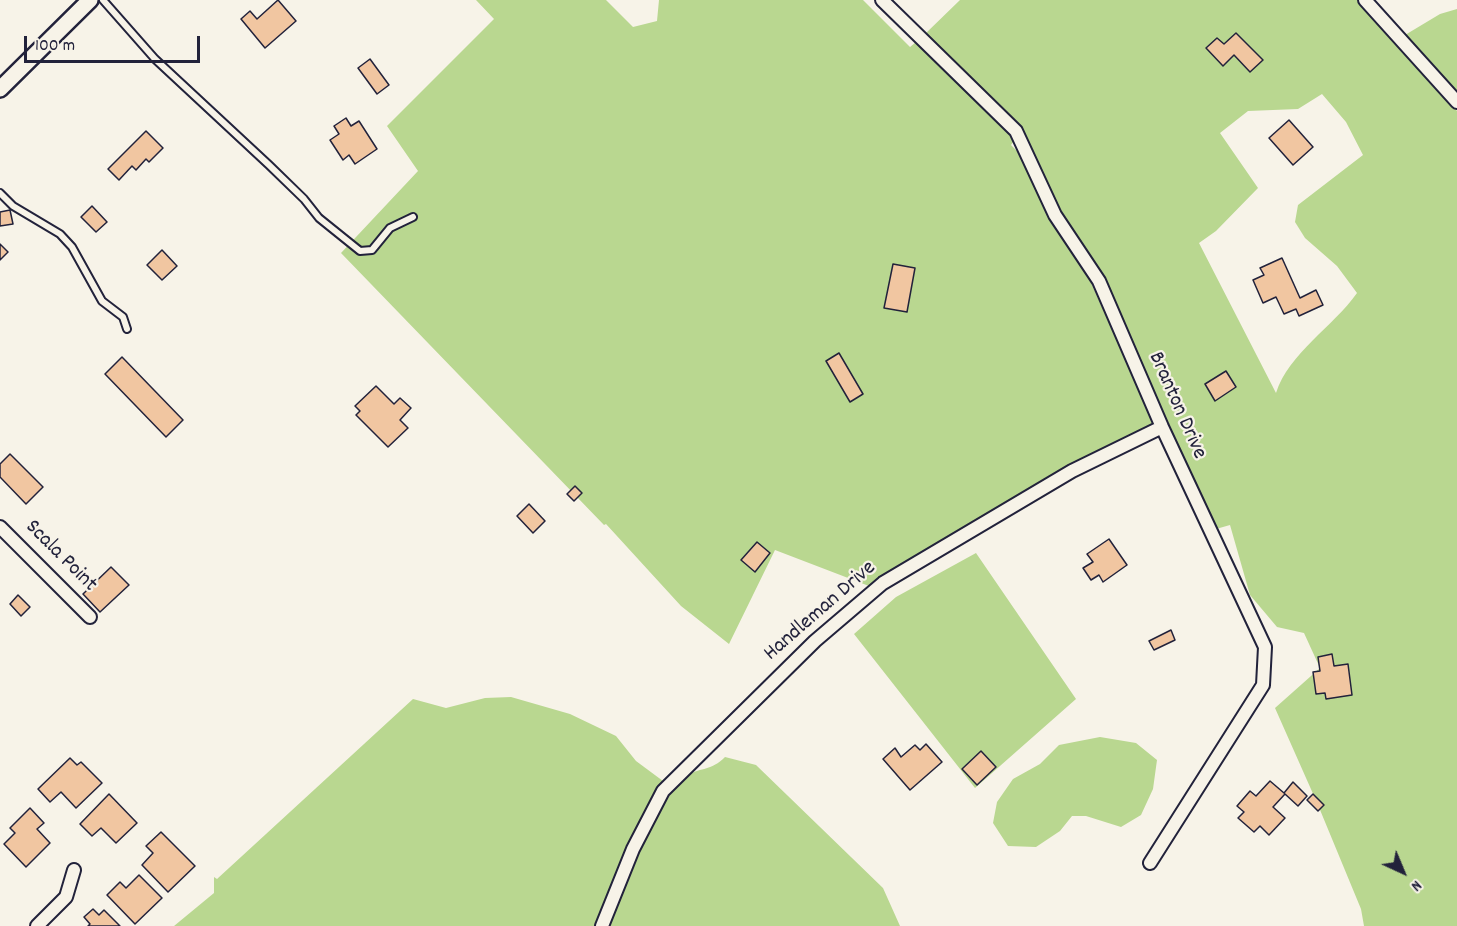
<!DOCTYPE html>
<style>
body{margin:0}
#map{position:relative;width:1457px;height:926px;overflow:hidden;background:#f7f3e8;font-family:Dekko,sans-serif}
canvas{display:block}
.north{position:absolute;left:1373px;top:842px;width:60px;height:60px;-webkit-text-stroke:4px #f7f3e8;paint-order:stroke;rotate:136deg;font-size:16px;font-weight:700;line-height:24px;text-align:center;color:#22223b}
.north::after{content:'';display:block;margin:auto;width:21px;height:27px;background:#22223b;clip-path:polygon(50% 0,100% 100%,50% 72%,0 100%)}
.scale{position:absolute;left:24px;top:36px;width:176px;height:27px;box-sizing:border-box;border:3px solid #22223b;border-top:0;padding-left:8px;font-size:18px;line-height:21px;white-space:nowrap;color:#22223b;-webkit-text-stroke:4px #f7f3e8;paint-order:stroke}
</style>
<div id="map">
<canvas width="1457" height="926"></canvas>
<div class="north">N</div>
<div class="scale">100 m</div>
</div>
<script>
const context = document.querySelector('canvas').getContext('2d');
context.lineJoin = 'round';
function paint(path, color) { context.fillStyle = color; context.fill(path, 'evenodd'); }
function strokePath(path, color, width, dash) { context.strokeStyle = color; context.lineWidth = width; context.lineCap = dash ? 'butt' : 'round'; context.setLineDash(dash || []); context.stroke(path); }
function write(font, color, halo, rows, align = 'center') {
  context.font = font + ' Dekko,sans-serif'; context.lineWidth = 4.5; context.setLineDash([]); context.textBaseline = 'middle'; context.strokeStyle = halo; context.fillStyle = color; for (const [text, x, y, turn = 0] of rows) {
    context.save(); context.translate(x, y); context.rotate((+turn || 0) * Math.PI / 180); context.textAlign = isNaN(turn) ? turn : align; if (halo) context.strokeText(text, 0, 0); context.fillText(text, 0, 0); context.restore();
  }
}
paint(new Path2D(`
 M476 0H606L633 27 657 21 659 0H863L910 47 916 42 1011 134 1014 141 1011 145 1020 154 1050 218 1089 278 1154 424 1069 465 879 577 869 586 775 550 729 644 681 606 606 524 604 525 341 253 418 171 387 126 494 19Z
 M960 0H1357L1457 111V926H1364L1361 909 1318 805 1275 708 1320 668 1304 633 1277 627 1250 595 1230 525 1216 529 1168 425 1105 279 1060 212 1022 129 925 34ZM1322 94 1346 122 1363 155 1298 205 1295 222 1305 238 1337 266 1357 293C1333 327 1289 353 1276 393L1199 243 1216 231 1258 188 1220 133 1248 111 1298 109Z
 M1457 9V93L1405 35 1440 14Z
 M976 553 1076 699 975 788 854 634 896 597Z
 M511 697 570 714 616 736 636 761 663 781 659 786 627 846 594 926H174L214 893V877L217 879 413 699 446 708 485 698Z
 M1100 737 1136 743 1157 760 1153 789 1141 815 1121 827 1086 816H1072L1060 831 1036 847 1008 846 993 823 997 802 1013 779 1040 764 1059 745Z
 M725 757 756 765 883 888 900 926H609C623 890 657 795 688 775 702 767 711 771 725 757Z`), '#b9d790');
const building = new Path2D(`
 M278 0 296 21 265 48 241 19 250 11 257 19Z
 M1236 33 1263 60 1250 72 1234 55 1223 66 1206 48 1217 38 1224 44Z
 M370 59 389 85 377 94 358 68Z
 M346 118 351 126 359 121 377 149 355 164 349 155 343 160 330 140 339 134 334 126Z
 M1289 120 1313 147 1293 165 1269 138Z
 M146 131 163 148 149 162 146 159 136 170 132 166 119 180 108 169Z
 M92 206 107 222 96 232 81 217Z
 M10 210 13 224 0 226V212Z
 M0 244 8 252 0 260Z
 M162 250 177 266 162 280 147 265Z
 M1282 258 1300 298 1316 290 1323 305 1299 316 1296 309 1284 314 1276 297 1263 303 1253 280 1264 275 1260 268Z
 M893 264 915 268 907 312 884 308Z
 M839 353 863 394 850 402 826 361Z
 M122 357 183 420 166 437 105 374Z
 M1226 371 1236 387 1215 401 1205 384Z
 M376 386 394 404 400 398 411 408 400 420 408 428 388 447 356 415 360 411 355 406Z
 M10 454 43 487 26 504 0 477V464Z
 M575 486 582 493 574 501 567 494Z
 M529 504 545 521 533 533 517 516Z
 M1109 539 1127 565 1103 582 1099 575 1091 580 1083 568 1093 562 1087 554Z
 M757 542 770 553 755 572 741 560Z
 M111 567 129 585 100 612 83 594Z
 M18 595 30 607 21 616 10 604Z
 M1171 630 1175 640 1154 650 1149 641Z
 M1332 654 1334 666 1348 664 1352 695 1326 699 1325 693 1316 694 1313 672 1320 671 1318 657Z
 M926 744 942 762 910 790 883 759 895 748 901 757 915 745 920 750Z
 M981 751 996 767 977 785 962 769Z
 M70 758 77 765 81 762 102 783 76 808 61 792 50 802 38 789Z
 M1270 781 1284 793 1293 782 1307 796 1298 806 1285 794 1273 807 1285 818 1269 835 1260 826 1254 832 1238 818 1244 812 1237 806 1250 791 1256 796Z
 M109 794 137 823 116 843 101 828 92 836 80 824Z
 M1313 794 1324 805 1318 811 1307 800Z
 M30 808 44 823 37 829 50 843 26 867 4 844 15 833 10 828Z
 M161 832 195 866 168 892 142 865 153 853 146 846Z
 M139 875 162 898 135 924 107 895 120 882 126 888Z
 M93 909 99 915 104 910 120 926H88L90 924 84 917Z`);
paint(building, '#f1c6a1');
strokePath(building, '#22223b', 1.5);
const service = new Path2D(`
 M103 0 155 59 269 165 304 199 319 218 360 251 372 250 390 228 413 217
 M0 193 13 206 60 234 72 247 102 301 123 317 127 329`);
const minor = new Path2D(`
 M882 0 1016 131 1055 215 1099 281 1162 427 1265 647 1263 685 1150 863
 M1365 0 1457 102
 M0 527 90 617
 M37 926 66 897 74 870
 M602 926 633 849 663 791 815 641 883 583 1072 471 1162 427`);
const tertiary = new Path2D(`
 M0 89 90 0`);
strokePath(service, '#22223b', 10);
strokePath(minor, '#22223b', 16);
strokePath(tertiary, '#22223b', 20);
strokePath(service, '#f7f3e8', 6);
strokePath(minor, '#f7f3e8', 12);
strokePath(tertiary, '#f7f3e8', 15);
write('22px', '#22223b', '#f7f3e8', [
 ["Branton Drive",1176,406,66],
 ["Scala Point",60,557,45],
 ["Handleman Drive",821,612,-41]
]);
</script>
